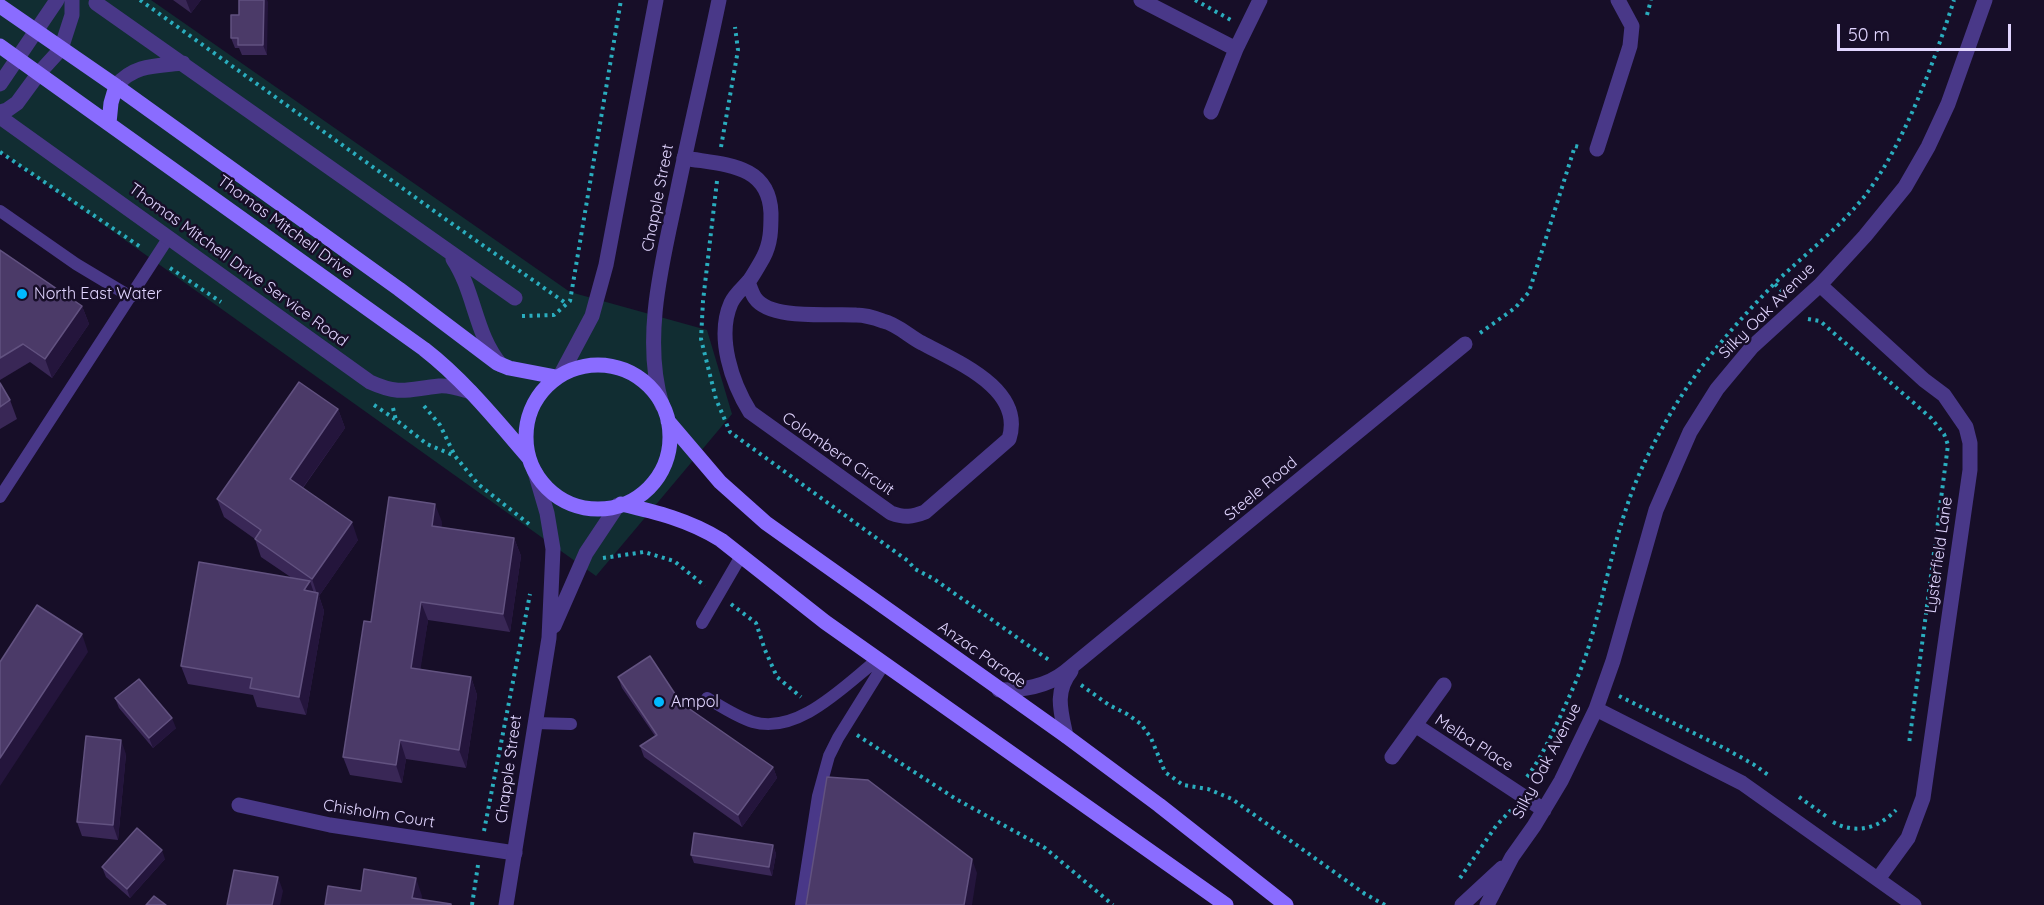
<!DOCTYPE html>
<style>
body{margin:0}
#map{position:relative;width:2044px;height:905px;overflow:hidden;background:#170e28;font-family:Quicksand,sans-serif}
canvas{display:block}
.scale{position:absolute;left:1837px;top:24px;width:174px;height:27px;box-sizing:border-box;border:3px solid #e1d5ff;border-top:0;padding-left:8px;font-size:18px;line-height:21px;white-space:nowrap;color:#e1d5ff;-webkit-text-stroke:4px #170e28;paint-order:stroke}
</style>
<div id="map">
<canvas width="2044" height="905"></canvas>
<div class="scale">50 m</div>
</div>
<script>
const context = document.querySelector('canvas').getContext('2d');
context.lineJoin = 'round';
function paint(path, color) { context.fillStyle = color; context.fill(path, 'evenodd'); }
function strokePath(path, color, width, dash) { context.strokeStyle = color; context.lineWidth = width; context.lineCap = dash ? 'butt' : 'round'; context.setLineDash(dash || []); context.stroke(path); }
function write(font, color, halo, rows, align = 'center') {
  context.font = font + ' Quicksand,sans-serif'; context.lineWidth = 5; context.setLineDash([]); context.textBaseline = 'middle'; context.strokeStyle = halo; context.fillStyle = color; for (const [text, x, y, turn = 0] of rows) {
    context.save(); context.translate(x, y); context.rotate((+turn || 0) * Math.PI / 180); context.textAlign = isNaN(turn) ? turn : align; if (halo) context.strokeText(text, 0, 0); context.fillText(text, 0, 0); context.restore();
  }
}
paint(new Path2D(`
 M0 0H151L570 292 707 330 732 414 596 576 0 151Z`), '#112d32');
strokePath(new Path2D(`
 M140 0 451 223 567 304
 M1195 0 1231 20
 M1647 15 1651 0
 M721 147 738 50 735 27
 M0 152 142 248
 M717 181 703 301 701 339 716 399 730 432 908 561 915 569 934 579 1049 660
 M170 268 221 302
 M1775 284 1785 294
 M522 316 554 315 570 301 621 0
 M1808 319 1820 321 1931 418 1944 434 1948 445 1909 744
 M1480 333 1515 308 1529 292 1575 146 1579 147
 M374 405 395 419
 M424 406 440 425 455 456 478 484 529 524
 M393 408 396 420 427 444 455 456
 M603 558 644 552 674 561 705 586
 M731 604 756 623 765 650 777 677 801 697
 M1081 685 1109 705 1127 714 1141 724 1151 738 1165 772 1183 785 1208 789 1232 799 1365 894 1385 905
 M1619 696 1724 748 1753 764 1771 777
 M857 735 956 799 1045 848 1113 905
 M1527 777C1541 758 1550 738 1560 717 1569 697 1579 676 1586 655 1602 606 1610 555 1627 506 1637 475 1653 444 1669 416 1698 366 1736 323 1776 282 1806 253 1837 230 1864 197 1904 145 1934 62 1954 0
 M1799 797 1827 817
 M1833 822C1856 835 1879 828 1896 810
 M484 831 530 594
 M1460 878 1496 826 1511 810
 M472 905 478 865`), '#2aadbe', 4, [3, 4.5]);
strokePath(new Path2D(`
 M0 211 76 264 131 297
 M0 497 169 237
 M702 623 741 556
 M707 698C722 707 737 717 753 722 798 735 844 686 877 660
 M534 723 571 724
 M801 905 818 796 829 756 838 738 884 664`), '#493888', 12);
strokePath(new Path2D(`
 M1141 0 1236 49
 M96 3 515 298
 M0 84 57 0
 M116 86C134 64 157 66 183 63
 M0 112 7 110 17 103 39 73 61 49 72 15V0
 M1211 112 1236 49 1260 0
 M0 117 370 382C401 396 408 389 439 386 450 385 461 389 471 392
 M1597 149 1630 46 1632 26 1618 0
 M684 158C723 165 769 163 771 213 771 229 771 243 763 258 759 265 754 274 749 281 743 288 735 294 731 303 716 337 732 383 750 412L891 513C905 518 912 517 925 512L1009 439C1025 389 957 362 922 343 910 337 897 324 883 321 875 318 865 315 856 315 832 313 771 321 755 298 752 294 750 287 748 282
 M453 259C475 292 475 335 501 365
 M1820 285 1924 380 1944 395 1966 427 1970 443V470L1923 798 1908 838 1878 879
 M999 690C1023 690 1046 687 1065 672L1465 344
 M1596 709 1742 783 1914 905
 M1415 725 1544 810
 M1066 736C1061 712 1054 692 1071 671
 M1392 757 1444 685
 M239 805 330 825 515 853
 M1462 905 1502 868
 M1487 905 1512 857 1534 826 1561 781 1596 709 1613 661 1656 510 1690 432 1717 389 1752 347 1820 285 1865 236 1905 187 1928 147 1948 104 1985 0`), '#493888', 15);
strokePath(new Path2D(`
 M561 374 592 316 606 265 656 0
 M662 405C641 336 664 256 678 188 691 125 706 63 719 0
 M554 626 586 553 618 505
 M506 905 549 638 553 549 547 513 535 472`), '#493888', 15);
strokePath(new Path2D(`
 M0 6 116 86 399 289 497 363 509 368 556 377
 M0 46 424 349C464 380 496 420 529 458
 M109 123 111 103 116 86
 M526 437a72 72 0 1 1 144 0a72 72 0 1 1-144 0Z
 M668 421 720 482 766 523 1066 736 1159 805 1286 905
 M621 504C656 512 689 520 721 540L825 622 1226 905`), '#8a6cff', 15);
paint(new Path2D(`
 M173 0H201L191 13Z
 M239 0H267V55H242L239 48H235L231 38 239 15Z
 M0 250 82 306 89 324 52 378 30 362 0 380Z
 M0 383 10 400 17 419 0 429Z
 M338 409 345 428 303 488 358 540 319 596 324 611 306 715 257 707 253 695 188 684 181 666 292 578 261 557 255 539 224 517 217 499Z
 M442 522 441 527 514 538 521 556 510 632 428 620 420 669 471 677 477 695 466 768 406 759 402 783 350 775 343 757Z
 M618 677 681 703 773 767 777 778 742 827 644 757 640 746 655 736 622 688Z
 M115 698 176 728 153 748 119 708Z
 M126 754 118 840 82 836 77 822Z
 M773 845 776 854 772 876 694 863 691 855Z
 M165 859 130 898 106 877 102 867Z`), '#392756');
paint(new Path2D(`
 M186 0H201L191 13Z
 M264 0H267L268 2 267 55 263 45Z
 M82 306 89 324 52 378 45 359Z
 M338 409 345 428 296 497 290 479Z
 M435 504 442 522 439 544 432 526Z
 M352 522 358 540 319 596 324 611 306 715 299 697 304 590 310 581 316 599 317 594 312 579Z
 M514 538 521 556 510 632 503 614Z
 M421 602 428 620 418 686 411 668Z
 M82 634 88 652 0 786V758Z
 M471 677 477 695 466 768 459 750Z
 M172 718 176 728 153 748 149 738Z
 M121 740 126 754 118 840 113 825Z
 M400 740 406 759 402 783 396 765Z
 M773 767 777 778 742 827 738 815Z
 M773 845 776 854 772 876 769 867Z
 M162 850 165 859 130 898 127 889Z
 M972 859 977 873 972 905H964Z
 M278 877 283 891 280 905H272Z
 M416 878 422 896 421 905 412 898Z`), '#24153c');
const building = new Path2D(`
 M239 0H264L263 45H238V38H231V15H239Z
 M0 250 82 306 45 359 23 344 0 358Z
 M299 382 338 409 290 479 352 522 312 579 255 539 261 530 217 499Z
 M0 383 10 400 0 407Z
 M389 497 435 504 432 526 514 538 503 614 421 602 411 668 471 677 459 750 400 740 396 765 343 757 364 621 371 622Z
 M199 562 310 581 304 590 318 593 299 697 250 688 252 678 181 666Z
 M37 605 82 634 0 758V662Z
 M650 656 681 703 773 767 738 815 640 746 657 735 618 677Z
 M139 679 172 718 149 738 115 698Z
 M86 736 121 740 113 825 77 822Z
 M827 777 868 780 972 859 964 905H806Z
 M137 828 162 850 127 889 102 867Z
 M694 833 773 845 769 867 691 855Z
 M364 869 416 878 412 898 451 904V905H325L328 886 361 891Z
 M234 870 278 877 272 905H227Z
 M154 896 166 905H146Z`);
paint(building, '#4b3a68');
strokePath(building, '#625280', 1.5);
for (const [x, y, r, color] of [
 [22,294,6,"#01b9ff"],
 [659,702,6,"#01b9ff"]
]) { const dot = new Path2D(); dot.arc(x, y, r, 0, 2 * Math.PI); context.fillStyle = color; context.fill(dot); strokePath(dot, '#170e28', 2); }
write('16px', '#e1d5ff', '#170e28', [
 ["Chapple Street",658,198,-79],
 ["Thomas Mitchell Drive",285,227,36],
 ["Thomas Mitchell Drive Service Road",238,265,36],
 ["Silky Oak Avenue",1767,311,-45],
 ["Colombera Circuit",838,454,35],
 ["Steele Road",1261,489,-40],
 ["Lysterfield Lane",1939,555,-82],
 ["Anzac Parade",982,655,35],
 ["Melba Place",1474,743,33],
 ["Silky Oak Avenue",1547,761,-62],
 ["Chapple Street",509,769,-82],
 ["Chisholm Court",379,814,9]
]);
write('16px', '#e1d5ff', '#170e28', [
 ["North East Water",34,294],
 ["Ampol",671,702]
], 'left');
</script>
